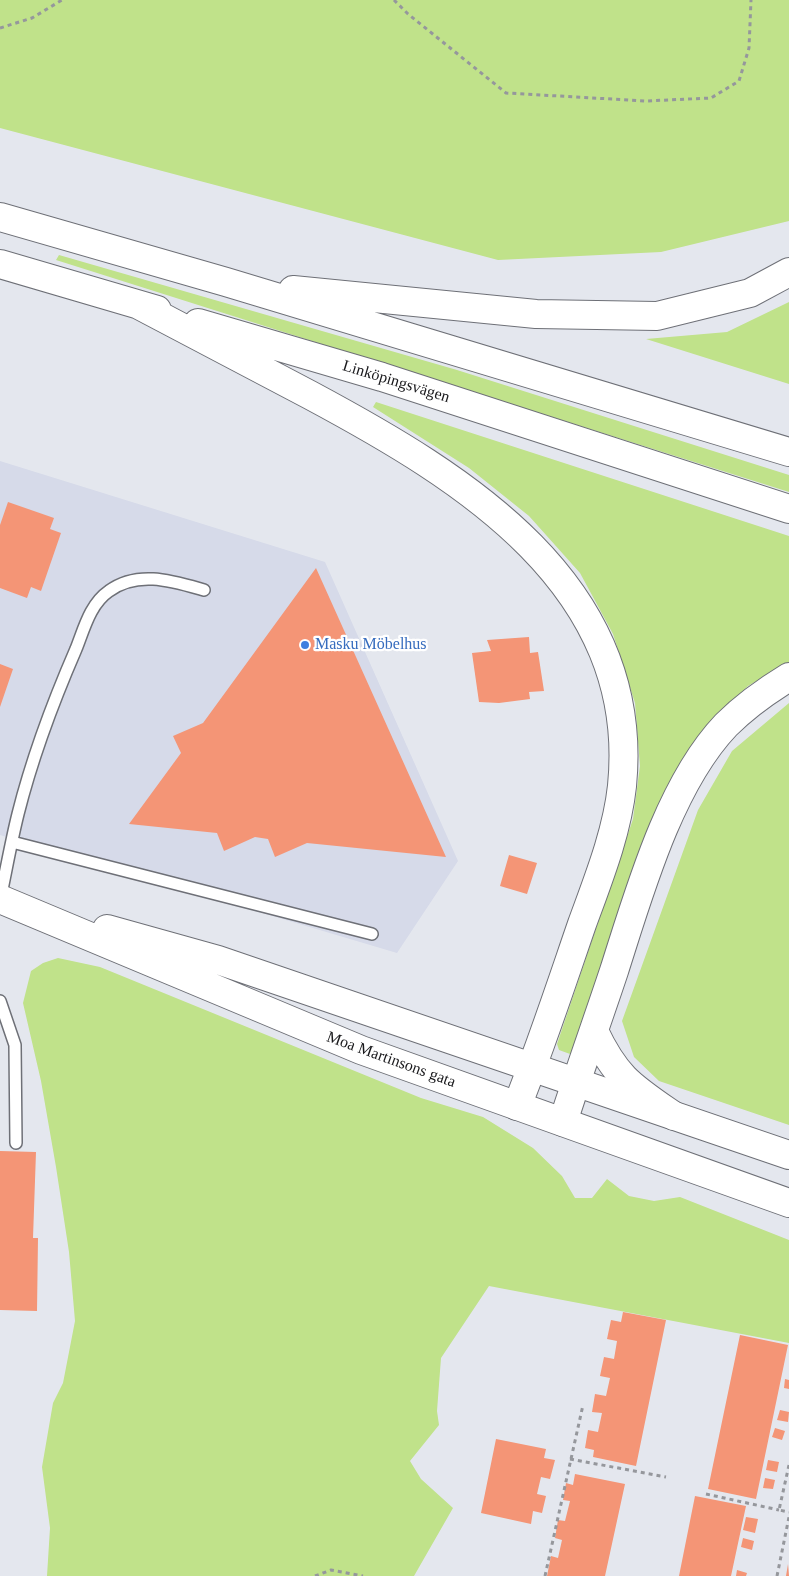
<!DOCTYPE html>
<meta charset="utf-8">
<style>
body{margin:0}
canvas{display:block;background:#e4e7ee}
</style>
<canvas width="789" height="1576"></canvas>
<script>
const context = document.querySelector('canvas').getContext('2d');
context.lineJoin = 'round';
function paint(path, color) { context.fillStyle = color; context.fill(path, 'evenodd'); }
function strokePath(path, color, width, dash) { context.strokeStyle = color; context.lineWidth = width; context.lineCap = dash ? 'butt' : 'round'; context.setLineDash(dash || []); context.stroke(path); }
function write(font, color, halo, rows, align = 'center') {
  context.font = font + ' "Times New Roman",serif'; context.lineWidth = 4.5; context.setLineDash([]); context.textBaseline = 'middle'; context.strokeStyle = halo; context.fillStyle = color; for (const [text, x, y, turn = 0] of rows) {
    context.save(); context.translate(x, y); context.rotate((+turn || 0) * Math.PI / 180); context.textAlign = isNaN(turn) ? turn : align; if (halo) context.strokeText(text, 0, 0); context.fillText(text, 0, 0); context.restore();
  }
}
paint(new Path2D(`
 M0 461 325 562 458 861 397 953 0 835Z`), '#d6dae9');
paint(new Path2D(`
 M0 0H789V221L661 252 498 260 0 128Z
 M59 255 457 370 789 475V492L56 260Z
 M789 302V384L646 339 727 332Z
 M376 402 789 536V662L748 686 698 737 661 806 575 1050 570 1054 559 1050 557 1044 633 819 640 766 635 703 613 634 580 573 529 516 469 468 373 407Z
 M789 703V1125L659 1081 634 1057 622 1021 698 810 732 751Z
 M58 958 100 967 421 1098 483 1117 533 1148 562 1176 575 1198H592L607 1179 629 1196 654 1201 680 1197 789 1240V1343L489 1286 441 1358 437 1411 439 1425 410 1461 421 1479 453 1508 414 1576H47L50 1528 42 1467 53 1403 63 1383 75 1321 69 1252 56 1167 41 1081 23 1003 31 971 43 963Z`), '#c0e28a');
paint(new Path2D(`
 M8 502 54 518 50 529 61 533 41 591 31 587 27 598 0 588V525Z
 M316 568 446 857 307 843 275 857 268 839 255 837 224 851 217 833 129 824 181 753 173 736 203 723Z
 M529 637 530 653 538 652 544 691 529 692 530 699 499 703 479 702 472 653 491 651 487 640Z
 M0 664 13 669 0 707Z
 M509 855 537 863 527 894 500 886Z
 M0 1151 36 1152 33 1238H38L37 1311 0 1310Z
 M623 1312 666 1320 636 1466 593 1457 594 1450 585 1448 588 1430 598 1432 602 1413 592 1412 595 1394 606 1396 610 1378 600 1376 604 1357 614 1359 617 1341 607 1339 611 1320 621 1322Z
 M740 1335 788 1345 756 1499 708 1489Z
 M785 1379 789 1380V1389L784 1388Z
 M780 1410 789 1412 788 1422 777 1420Z
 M775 1428 785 1431 782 1440 772 1437Z
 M496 1439 546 1449 544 1458 555 1460 550 1479 541 1477 537 1494 546 1496 542 1513 533 1511 531 1524 481 1513Z
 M768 1460 779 1462 777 1472 766 1470Z
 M575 1474 625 1484 605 1576H547L551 1556 558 1558 562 1540 555 1538 558 1520 565 1521 570 1501 563 1500 566 1483 573 1485Z
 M765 1478 775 1480 773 1489 763 1488Z
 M695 1496 746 1506 731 1576H679Z
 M746 1517 758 1519 755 1533 743 1530Z
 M743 1538 754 1541 752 1550 741 1547Z
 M788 1564 789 1576H786Z
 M737 1570 747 1573 746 1576H736Z`), '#f49576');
const lane = new Path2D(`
 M12 842 372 934
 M0 899C6 871 11 842 18 814 32 758 53 702 76 649 84 629 90 604 109 591 138 570 172 581 204 590
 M0 1001 15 1045 16 1143`);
const secondary = new Path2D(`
 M0 899 361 1050 789 1203
 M107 929 218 960 789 1155`);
const highway = new Path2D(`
 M0 217 226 282 789 452
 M0 264 157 310
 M293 290 536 314 657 316 750 293 789 272
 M139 305C196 335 253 365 310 395 463 477 642 585 622 786 617 833 598 880 582 924 561 985 541 1046 517 1106
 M198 323 382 377 789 509
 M594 1031C616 1078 632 1087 674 1116
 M563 1122C579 1072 597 1022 614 971 639 893 669 785 726 725 745 706 766 691 789 677`);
strokePath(lane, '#6e7077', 14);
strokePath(secondary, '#6e7077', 30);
strokePath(highway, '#6e7077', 30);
strokePath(new Path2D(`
 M394 0 408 14 506 93 646 101 711 98 739 81 749 48 751 0
 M0 28 32 18 62 0
 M570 1459 666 1477
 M789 1465 779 1510 789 1512
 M706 1494 779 1510
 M315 1576 331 1570 363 1576
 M545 1576 583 1405
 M777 1576 789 1517`), '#95979c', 3, [4, 4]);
strokePath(lane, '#fff', 11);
strokePath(secondary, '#fff', 28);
strokePath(highway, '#fff', 28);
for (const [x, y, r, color] of [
 [305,645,5,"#3f7fe0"]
]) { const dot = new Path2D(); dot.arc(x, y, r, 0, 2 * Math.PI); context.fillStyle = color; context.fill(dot); strokePath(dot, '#fff', 2); }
write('16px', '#19191c', '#fff', [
 ["Linköpingsvägen",396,382,17],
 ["Moa Martinsons gata",391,1060,20]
]);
write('16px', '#366cbe', '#fff', [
 ["Masku Möbelhus",315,645]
], 'left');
</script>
